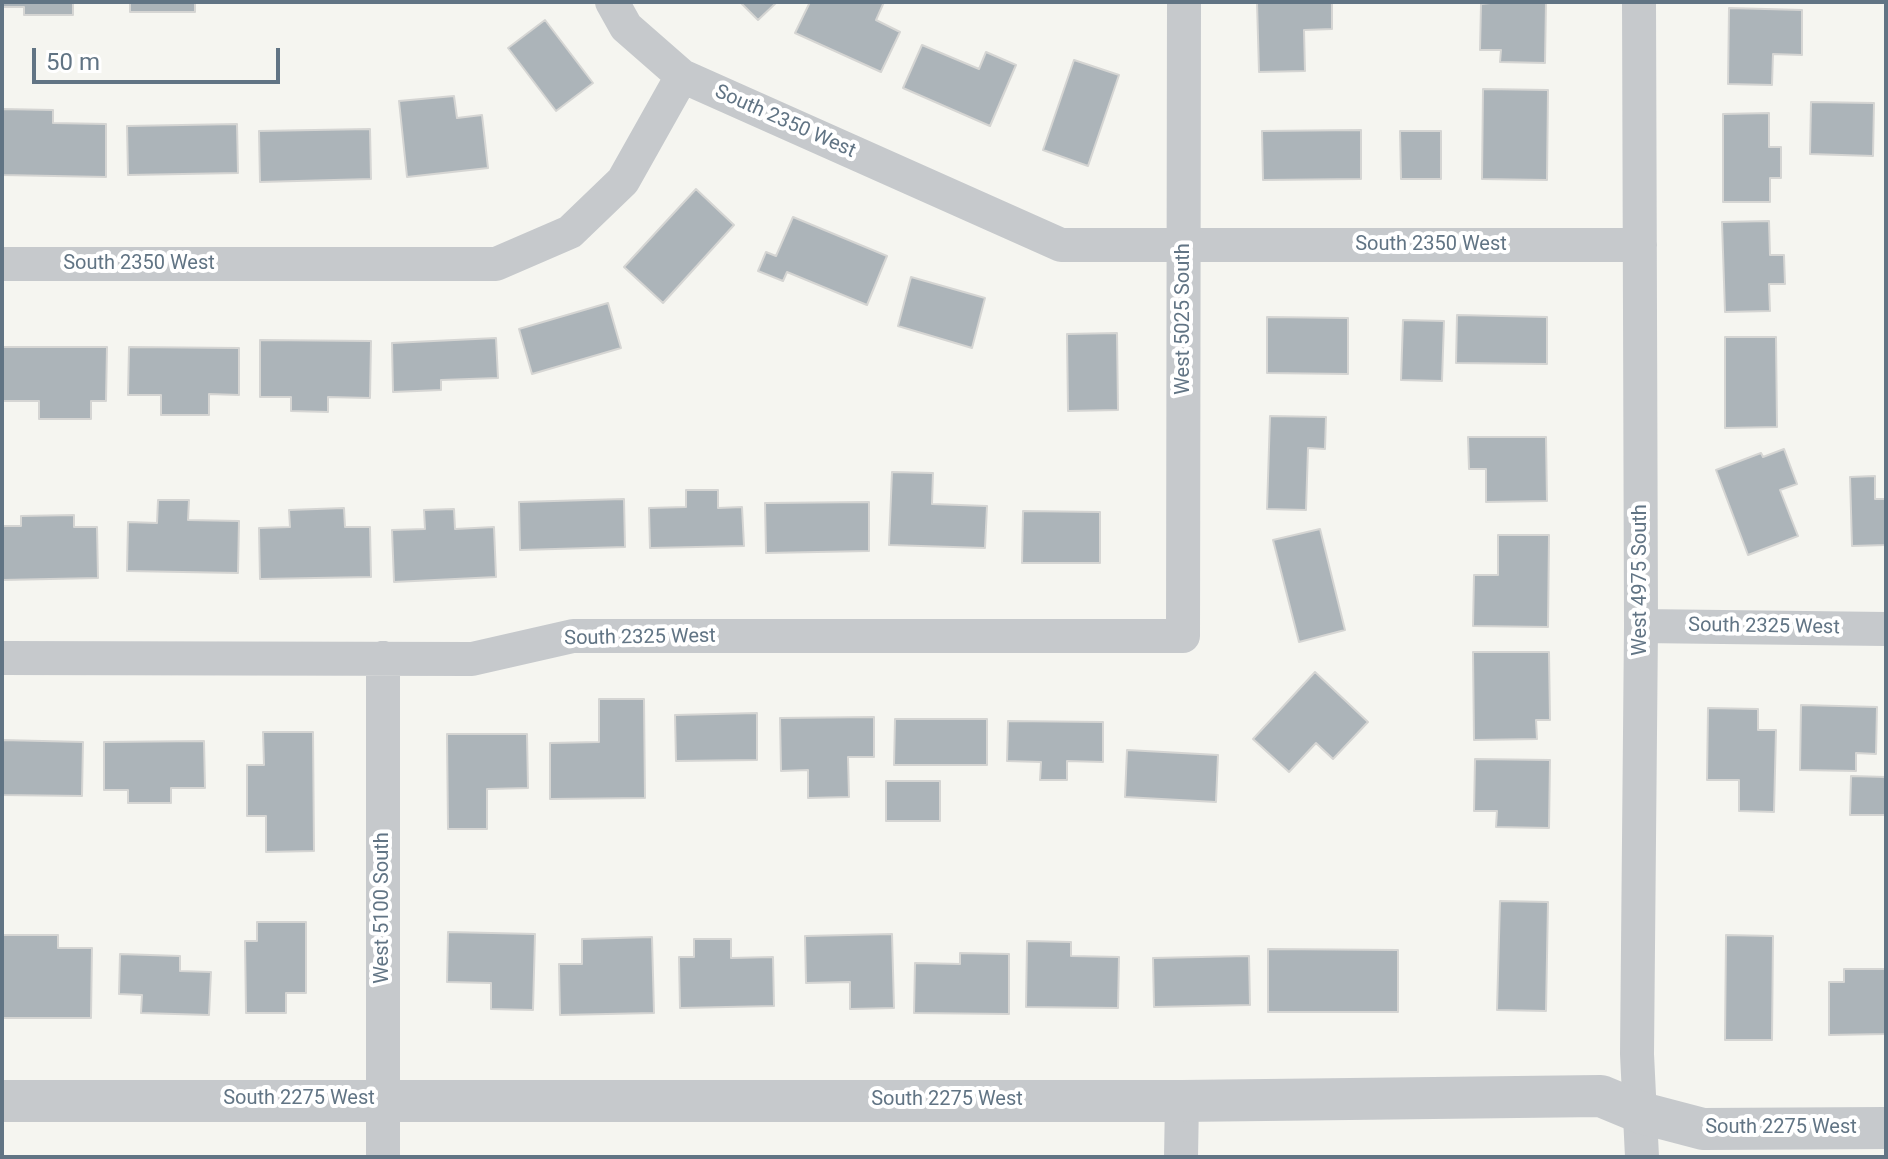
<!DOCTYPE html>
<style>
body{margin:0}
#map{position:relative;width:1888px;height:1159px;overflow:hidden;background:#f5f5f0;font-family:Roboto,sans-serif}
canvas{display:block}
.frame{position:absolute;inset:0;border:4px solid #617484;pointer-events:none}
.scale{position:absolute;left:32px;top:48px;width:248px;height:36px;box-sizing:border-box;border:4px solid #617484;border-top:0;padding-left:10px;font-size:24px;line-height:28px;white-space:nowrap;color:#617484;-webkit-text-stroke:6px #fff;paint-order:stroke}
</style>
<div id="map">
<canvas width="1888" height="1159"></canvas>
<div class="frame"></div>
<div class="scale">50 m</div>
</div>
<script>
const context = document.querySelector('canvas').getContext('2d');
context.lineJoin = 'round';
function paint(path, color) { context.fillStyle = color; context.fill(path, 'evenodd'); }
function strokePath(path, color, width, dash) { context.strokeStyle = color; context.lineWidth = width; context.lineCap = dash ? 'butt' : 'round'; context.setLineDash(dash || []); context.stroke(path); }
function write(font, color, halo, rows, align = 'center') {
  context.font = font + ' Roboto,sans-serif'; context.lineWidth = 8; context.setLineDash([]); context.textBaseline = 'middle'; context.strokeStyle = halo; context.fillStyle = color; for (const [text, x, y, turn = 0] of rows) {
    context.save(); context.translate(x, y); context.rotate((+turn || 0) * Math.PI / 180); context.textAlign = isNaN(turn) ? turn : align; if (halo) context.strokeText(text, 0, 0); context.fillText(text, 0, 0); context.restore();
  }
}
const building = new Path2D(`
 M2 2H73V15H24V7H2Z
 M130 2H195V12H130Z
 M740 2H777L758 20Z
 M810 2H884L876 20 900 32 881 72 795 33Z
 M1257 2H1332V29L1304 30 1305 71 1259 72Z
 M1500 2H1546L1545 63 1500 62 1501 50H1480L1481 4Z
 M1729 8 1802 10V55L1773 54 1772 85 1728 84Z
 M545 20 593 83 556 111 508 48Z
 M922 45 979 69 986 52 1016 65 990 126 903 88Z
 M1074 60 1119 75 1088 166 1043 150Z
 M1483 89 1548 90 1547 180 1482 179Z
 M454 96 457 118 482 115 488 168 407 177 399 101Z
 M1811 102 1874 103 1873 156 1810 154Z
 M2 109 53 110V123L106 124V177L2 175Z
 M1769 113V147H1781V178H1770V202H1723V114Z
 M237 124 238 173 128 175 127 126Z
 M370 129 371 179 260 182 259 131Z
 M1361 130V179L1263 180 1262 131Z
 M1400 131H1441V179H1401Z
 M696 189 734 225 663 303 624 267Z
 M793 217 887 256 867 305 787 272 783 281 758 271 766 252 776 256Z
 M1769 221 1770 255H1784L1785 284H1769L1770 311 1725 312 1722 222Z
 M911 277 985 298 972 348 898 326Z
 M608 303 621 348 532 374 519 329Z
 M1457 315 1547 317V364L1456 363Z
 M1267 317 1348 318V374L1267 373Z
 M1403 320 1444 321 1442 381 1401 380Z
 M1117 333 1118 410 1068 411 1067 334Z
 M1725 337H1776L1777 427 1725 428Z
 M496 338 498 378 441 380V390L393 392 392 343Z
 M260 340 371 341 370 398 328 397V412L291 411V397H260Z
 M2 347H107L106 401H91V419H39V401H2Z
 M129 347 239 348V395L209 394V415H161V395H128Z
 M1270 416 1326 417 1325 449 1308 448 1306 510 1267 509Z
 M1468 437H1546L1547 501 1486 502V469H1469Z
 M1784 449 1797 484 1780 490 1798 536 1748 555 1716 470 1761 453 1763 457Z
 M892 472 933 473 932 504 987 506 985 548 889 545Z
 M1875 476V499H1886V545L1852 546 1850 477Z
 M686 490H718V508L742 507 744 546 650 548 649 508 686 507Z
 M624 499 625 547 520 550 519 502Z
 M158 500H189L188 520 239 521 238 573 127 571 128 522 157 523Z
 M869 502V551L766 553 765 503Z
 M344 508 345 527H370L371 577 260 579 259 528 290 527 289 510Z
 M454 509 455 529 494 527 496 577 394 582 392 530 425 529 424 510Z
 M1023 511 1100 512V563H1022Z
 M74 515V527H97L98 578 2 580V526H21V516Z
 M1320 529 1345 630 1299 642 1273 540Z
 M1498 535H1549L1548 627 1473 626 1474 575H1498Z
 M1473 652H1549L1550 720H1536L1537 739 1474 740Z
 M1315 672 1368 722 1333 759 1316 743 1289 772 1253 739Z
 M599 699H644L645 798 550 799V743L599 742Z
 M1801 705 1877 707 1876 754 1856 753V771L1800 770Z
 M1708 708 1758 709V730H1776L1774 812 1739 811V780H1707Z
 M757 713V760L676 761 675 715Z
 M874 717V757H848L849 797 808 798V770L781 771 780 718Z
 M895 719H987V765H894Z
 M1008 721 1103 722V762L1067 761V780H1040L1041 762 1007 761Z
 M263 732H313L314 851 266 852V816H247V765H264Z
 M447 734H527L528 788 487 789V829H448Z
 M2 740 83 742 82 796 2 795Z
 M204 741 205 788H171V803H128V790H104V742Z
 M1127 750 1218 755 1216 802 1125 797Z
 M1475 759 1550 760 1549 828 1496 827 1497 811H1474Z
 M1851 776 1886 777V815H1850Z
 M886 781H940V821H886Z
 M1500 901 1548 902 1546 1011 1497 1010Z
 M257 922H306V993H286V1013H246L245 941H257Z
 M448 932 535 934 533 1010 491 1009V983L447 982Z
 M892 934 894 1008 850 1009V982L806 983 805 936Z
 M2 935H58V948H92L91 1018H2Z
 M1726 935 1773 936 1772 1040H1725Z
 M652 937 654 1013 560 1015 559 964H582V939Z
 M694 939H731V958L773 957 774 1006 680 1008 679 957H694Z
 M1027 941 1071 942V956L1119 957 1118 1008 1026 1007Z
 M1268 949 1398 950V1012H1268Z
 M960 953 1009 954V1014L914 1013 915 963 960 964Z
 M120 954 180 956V971L211 972 209 1015 141 1013 142 995 119 994Z
 M1249 956 1250 1005 1154 1007 1153 958Z
 M1844 969H1886V1034L1829 1035V982H1844Z`);
paint(building, '#acb4b9');
strokePath(building, '#d5d5d3', 2);
strokePath(new Path2D(`
 M612 2 626 27 682 76 1061 245H1640
 M1639 2 1641 626 1637 1054 1642 1157
 M2 264H496L570 232 623 181 682 76
 M1641 626 1886 629
 M2 658 472 659 573 636H1183L1184 2
 M383 658V1157
 M1181 1157 1182 1101`), '#c6c9cc', 34);
strokePath(new Path2D(`
 M2 1101H1182L1601 1096 1642 1113 1703 1129 1886 1128`), '#c6c9cc', 42);
write('20px', '#617484', '#fff', [
 ["South 2350 West",785,122,24],
 ["South 2350 West",1431,245],
 ["South 2350 West",139,264],
 ["West 5025 South",1184,319,-90],
 ["West 4975 South",1641,580,-90],
 ["South 2325 West",1764,627,1],
 ["South 2325 West",640,638,-1],
 ["West 5100 South",383,908,-90],
 ["South 2275 West",299,1099],
 ["South 2275 West",947,1100],
 ["South 2275 West",1781,1128]
]);
</script>
